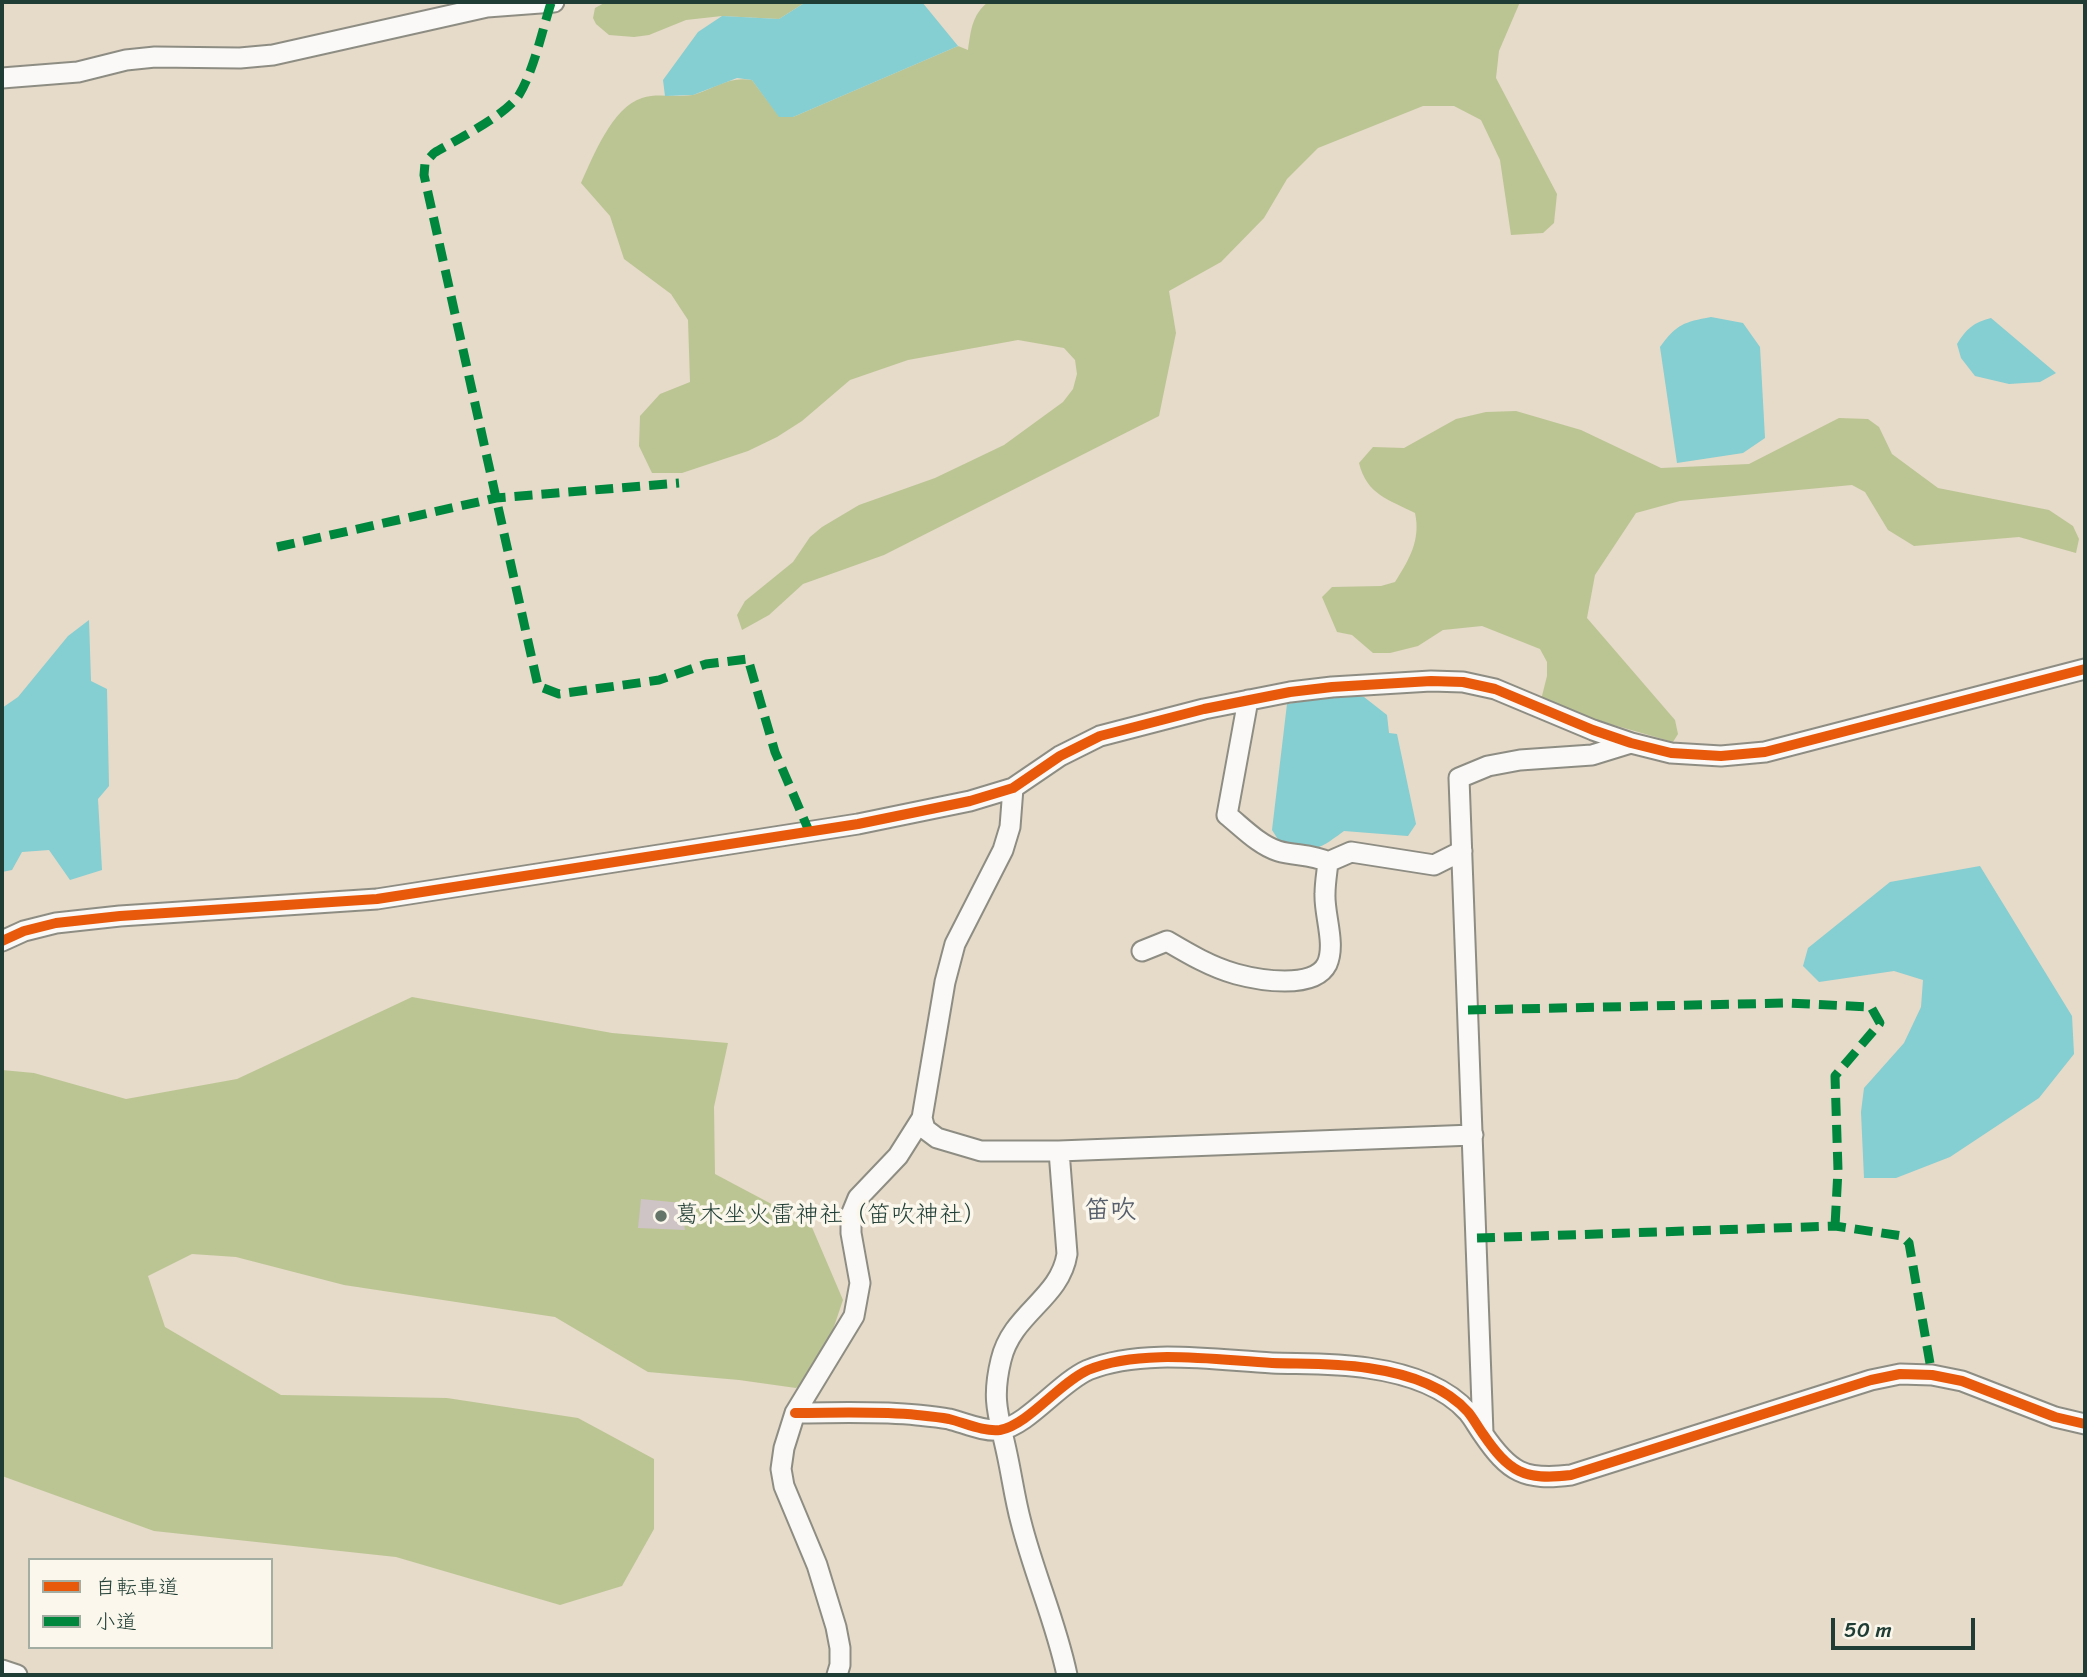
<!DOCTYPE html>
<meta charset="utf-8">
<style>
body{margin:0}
#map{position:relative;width:2087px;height:1677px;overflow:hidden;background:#e6dac9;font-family:Sriracha,"Klee One",sans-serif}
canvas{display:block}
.frame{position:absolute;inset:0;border:4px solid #1f3d34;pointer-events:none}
.legend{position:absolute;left:28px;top:1558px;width:245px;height:91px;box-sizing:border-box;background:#fbf7ec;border:2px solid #a3ada2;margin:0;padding:9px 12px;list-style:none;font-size:21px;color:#1f3d34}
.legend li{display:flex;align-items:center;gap:14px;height:35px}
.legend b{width:35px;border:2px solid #a3ada2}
.scale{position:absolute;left:1831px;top:1618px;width:144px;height:32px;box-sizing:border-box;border:4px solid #1f3d34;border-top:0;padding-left:9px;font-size:21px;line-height:24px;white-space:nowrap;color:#1f3d34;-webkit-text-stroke:5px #fbf7ec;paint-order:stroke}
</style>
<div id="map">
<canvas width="2087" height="1677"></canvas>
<div class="frame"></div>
<ul class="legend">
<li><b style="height:9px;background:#e8590c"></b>自転車道</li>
<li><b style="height:9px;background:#00873e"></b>小道</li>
</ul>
<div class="scale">50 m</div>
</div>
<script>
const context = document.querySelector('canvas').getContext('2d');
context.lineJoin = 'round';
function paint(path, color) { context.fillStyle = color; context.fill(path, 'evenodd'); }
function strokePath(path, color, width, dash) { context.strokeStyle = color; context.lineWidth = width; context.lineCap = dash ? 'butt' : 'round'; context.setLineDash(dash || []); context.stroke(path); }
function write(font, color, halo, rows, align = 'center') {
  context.font = font + ' Sriracha,"Klee One",sans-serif'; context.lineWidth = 7; context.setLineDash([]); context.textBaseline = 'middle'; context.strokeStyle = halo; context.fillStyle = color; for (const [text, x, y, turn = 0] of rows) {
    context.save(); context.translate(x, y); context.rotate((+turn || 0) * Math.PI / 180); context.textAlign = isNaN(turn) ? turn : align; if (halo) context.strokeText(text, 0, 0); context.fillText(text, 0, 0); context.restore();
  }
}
paint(new Path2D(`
 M606 2H806L779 19 722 16 686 20 649 35 634 37 609 35 596 24 593 18 595 8Z
 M988 2H1520L1499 51 1496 78 1557 194 1554 223 1543 233 1511 235 1500 160 1481 120 1454 106H1423L1318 148 1287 179 1264 218 1221 262 1169 291 1176 333 1159 416 884 555 803 584 769 615 742 630 737 615 745 601 793 562 810 537 822 527 859 505 935 478 1004 445 1063 402 1073 389 1077 374 1075 360 1064 348 1018 340 908 360 850 380 802 421 777 437 748 451 682 473H652L639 446 640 416 660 394 690 382 688 320 671 294 624 259 610 216 581 183C593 157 612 107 642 98 659 92 679 99 696 94 717 87 729 76 752 80L779 116 793 117 958 46 968 50C971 30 972 15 988 2Z
 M1516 411 1581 430 1661 468 1749 464 1839 418 1868 419 1879 427 1892 454 1938 488 2049 510 2073 526 2079 539 2076 553 2019 537 1914 546 1888 530 1865 492 1852 485 1680 501 1636 513 1595 575 1587 618 1675 720 1678 734 1673 742 1540 704 1547 676V662L1540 649 1482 626 1443 630 1418 646 1390 653H1373L1352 635 1337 632 1322 597 1332 587 1381 586 1395 582C1409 560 1421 540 1415 513 1388 499 1367 495 1359 463L1373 447 1404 448 1456 419 1486 412Z
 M412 997 612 1033 728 1043 714 1107 715 1174 811 1225 843 1300 818 1374 796 1388 739 1380 648 1372 555 1317 344 1285 236 1257 192 1254 148 1276 165 1327 281 1395 447 1398 578 1418 654 1459V1529L622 1586 560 1605 396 1557 154 1531 2 1476V1070L34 1073 126 1099 237 1079Z`), '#bbc593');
paint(new Path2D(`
 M806 2H922L958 46 793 117H779L752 80 737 78 693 95 665 96 663 80 698 32 722 16 779 19Z
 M1711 317 1743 323 1760 347 1765 438 1743 453 1677 463 1660 347C1677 324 1684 322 1711 317Z
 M1991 318 2056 373 2040 382 2009 384 1975 376 1961 358 1957 344C1966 329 1974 322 1991 318Z
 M89 620 91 681 107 689 109 786 98 799 102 870 70 880 49 850 22 852 12 870 2 872V708L18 697 68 636Z
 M1342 695 1364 697 1387 715 1389 733 1397 734 1416 824 1408 836 1344 831C1313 854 1315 851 1279 841L1272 830 1287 704Z
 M1980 866 2072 1016 2074 1054 2039 1098 1950 1157 1896 1178H1864L1861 1112 1864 1088 1904 1043 1921 1007 1923 980 1894 971 1819 982 1803 966 1808 948 1890 882Z`), '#85ced1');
paint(new Path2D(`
 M641 1199 682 1203 685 1230 638 1228Z`), '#cec3c5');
const street = new Path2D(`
 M2 78 78 72 126 60 155 57 240 58 273 55 487 7 554 2
 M1248 700 1227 815C1242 827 1259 845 1278 851 1295 856 1312 854 1328 862
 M2 941 24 931 56 923 120 916 377 899 858 824 970 801 1013 788 1060 756 1100 736 1204 709 1290 692 1332 687 1431 681 1463 682 1495 689 1593 730 1631 743 1671 753 1721 756 1765 752 2085 669
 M1142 951 1167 941C1189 954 1211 967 1236 974 1258 980 1314 990 1327 964 1336 944 1324 915 1325 894 1325 883 1327 872 1328 862L1351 852 1434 865 1462 851
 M922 1118 925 1129 937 1138 981 1151H1059L1473 1135
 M1059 1151 1067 1254C1060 1299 1012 1313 1001 1360 991 1401 999 1416 1007 1454 1012 1477 1015 1500 1021 1522 1034 1574 1056 1622 1067 1675
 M795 1413C836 1413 877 1411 917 1415 927 1416 938 1417 949 1419 965 1423 984 1432 1000 1430 1028 1425 1059 1383 1088 1370 1141 1348 1215 1360 1272 1363 1304 1364 1336 1363 1368 1368 1403 1373 1443 1384 1468 1412 1473 1418 1478 1427 1483 1434 1509 1472 1524 1481 1571 1475L1871 1380 1900 1374 1932 1375 1962 1381 2055 1417 2085 1424
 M1483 1433 1459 778 1488 766 1520 760 1592 755 1631 743
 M2 1670 17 1675
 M837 1675 840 1665V1648L836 1627 817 1565 784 1486 781 1469 784 1448 795 1413 854 1316 860 1283 851 1233V1215L858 1198 898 1156 922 1118 945 982 955 944 1003 850 1010 827 1013 788`);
strokePath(street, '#8e8d83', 23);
strokePath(street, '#fbf9f7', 19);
strokePath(new Path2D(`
 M551 3C542 31 534 70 519 95 505 116 456 140 434 153L425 163 424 175 538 686 559 694 659 680 706 664 748 659 775 752 809 831
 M277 547 496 498 679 483
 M1468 1010 1787 1003 1871 1007 1880 1023 1835 1076 1838 1170 1835 1226
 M1477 1238 1835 1226 1902 1236 1909 1243 1932 1375`), '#00873e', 9, [18, 9]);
strokePath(new Path2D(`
 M2 941 24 931 56 923 120 916 377 899 858 824 970 801 1013 788 1060 756 1100 736 1204 709 1290 692 1332 687 1431 681 1463 682 1495 689 1593 730 1631 743 1671 753 1721 756 1765 752 2085 669
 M795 1413C836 1413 877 1411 917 1415 927 1416 938 1417 949 1419 965 1423 984 1432 1000 1430 1028 1425 1059 1383 1088 1370 1141 1348 1215 1360 1272 1363 1304 1364 1336 1363 1368 1368 1403 1373 1443 1384 1468 1412 1473 1418 1478 1427 1483 1434 1509 1472 1524 1481 1571 1475L1871 1380 1900 1374 1932 1375 1962 1381 2055 1417 2085 1424`), '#e8590c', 10);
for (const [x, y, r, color] of [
 [661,1216,7,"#657468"]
]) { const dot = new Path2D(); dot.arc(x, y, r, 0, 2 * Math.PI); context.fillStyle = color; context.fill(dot); strokePath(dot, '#fbf7ec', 2.5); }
write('24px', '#1f3d34', '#fbf7ec', [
 ["葛木坐火雷神社（笛吹神社）",675,1216]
], 'left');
write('bold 26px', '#575f6c', '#fbf7ec', [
 ["笛吹",1110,1211]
]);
</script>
